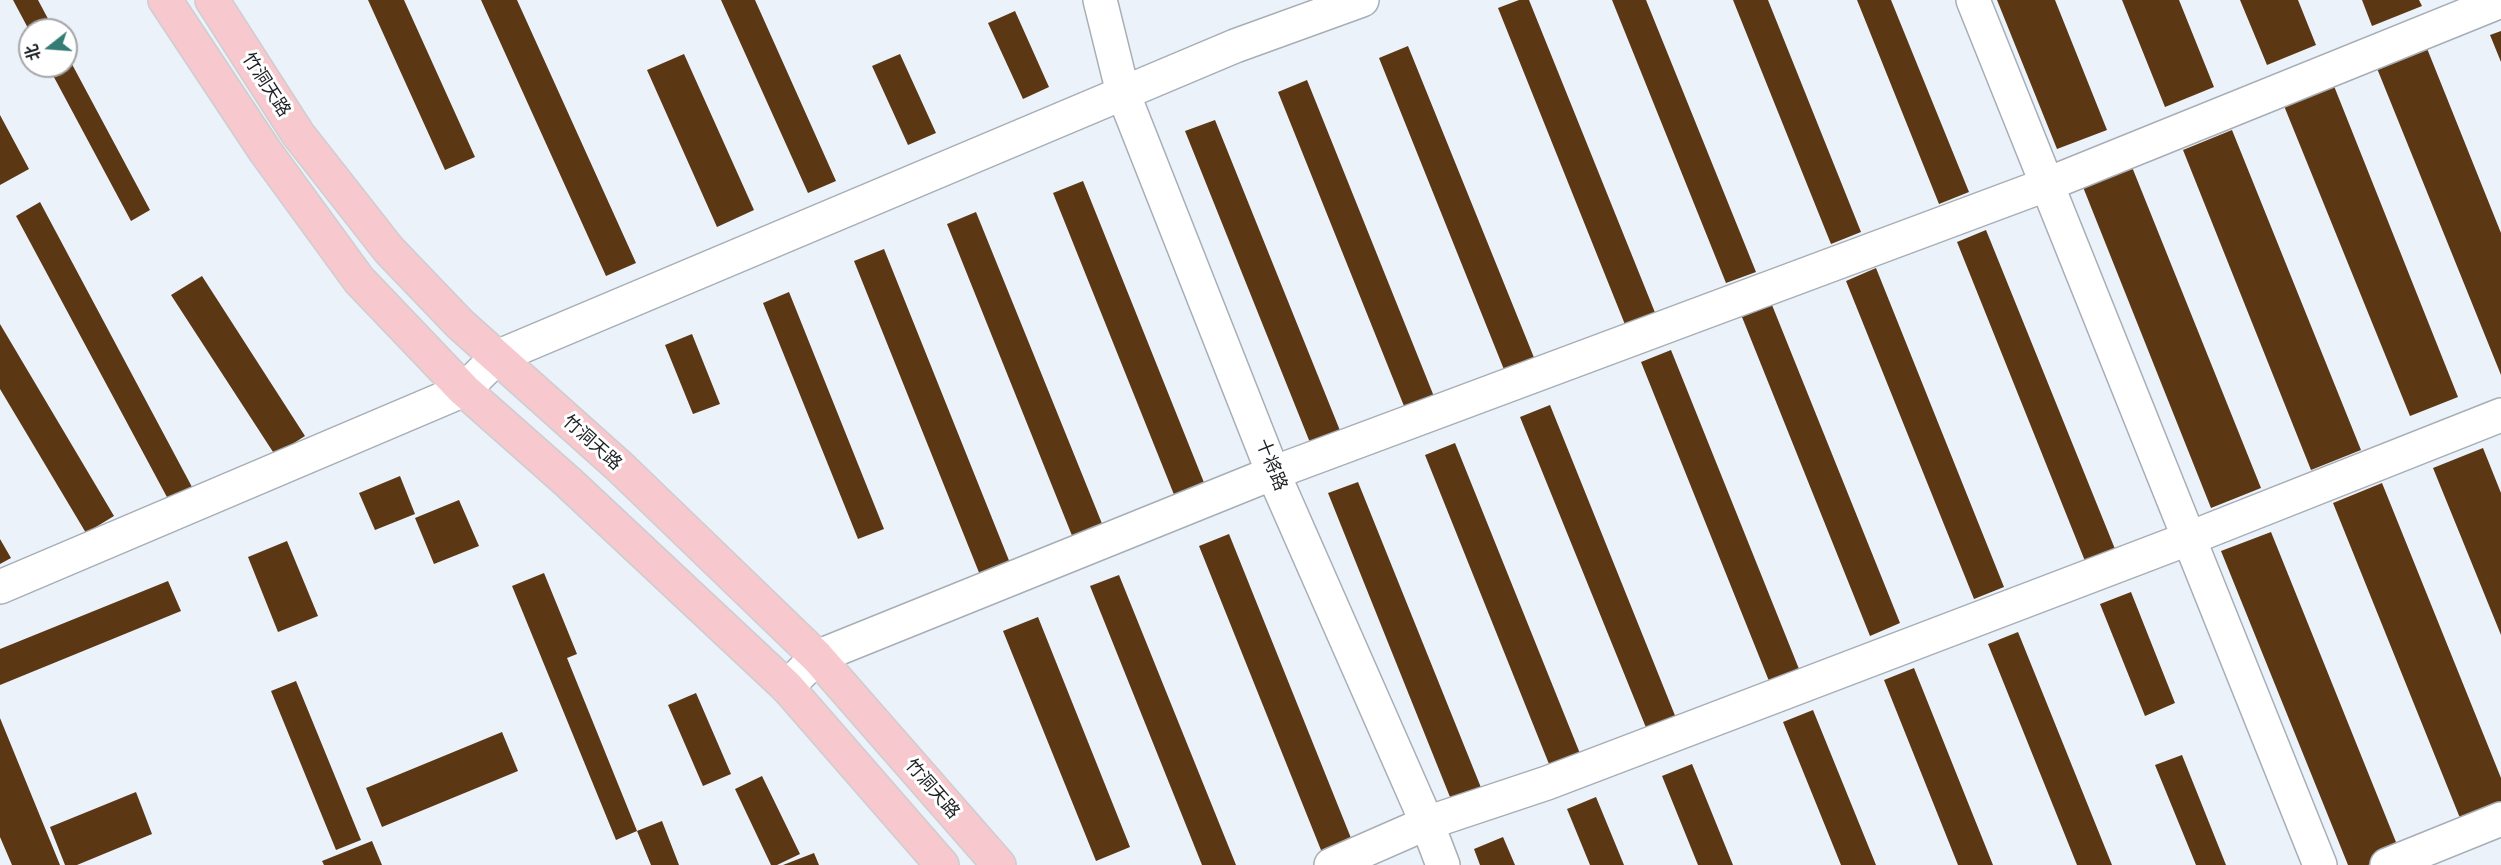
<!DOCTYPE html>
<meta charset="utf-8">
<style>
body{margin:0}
#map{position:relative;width:2501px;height:865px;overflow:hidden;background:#ebf2fa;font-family:Merriweather,"Noto Sans SC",serif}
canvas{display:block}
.north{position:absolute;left:18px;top:18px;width:60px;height:60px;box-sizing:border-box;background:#fff;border:2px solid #a5a6a7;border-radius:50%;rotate:253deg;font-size:16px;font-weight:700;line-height:24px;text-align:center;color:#1d2023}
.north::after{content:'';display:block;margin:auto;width:21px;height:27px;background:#357c74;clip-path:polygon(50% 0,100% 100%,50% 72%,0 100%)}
</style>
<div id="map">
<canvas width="2501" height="865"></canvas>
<div class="north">北</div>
</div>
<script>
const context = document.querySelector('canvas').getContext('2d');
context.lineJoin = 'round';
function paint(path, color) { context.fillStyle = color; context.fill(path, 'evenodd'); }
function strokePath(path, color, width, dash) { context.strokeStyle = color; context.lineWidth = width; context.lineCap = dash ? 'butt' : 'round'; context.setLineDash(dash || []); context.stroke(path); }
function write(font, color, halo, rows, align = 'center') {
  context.font = font + ' Merriweather,"Noto Sans SC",serif'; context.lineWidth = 6; context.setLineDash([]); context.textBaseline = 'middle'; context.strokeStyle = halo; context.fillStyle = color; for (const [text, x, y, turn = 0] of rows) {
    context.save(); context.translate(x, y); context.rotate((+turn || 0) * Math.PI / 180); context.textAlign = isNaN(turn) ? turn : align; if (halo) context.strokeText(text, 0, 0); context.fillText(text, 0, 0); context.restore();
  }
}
paint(new Path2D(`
 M13 0H38L54 30H29Z
 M368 0H404L475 157 445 170Z
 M481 0H517L636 263 606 276Z
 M721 0H755L836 181 808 193Z
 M1519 0H1529L1656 315 1626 327 1498 8Z
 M1612 0H1646L1756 272 1726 283Z
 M1733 0H1768L1861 232 1831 244Z
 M1857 0H1891L1969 192 1939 204Z
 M1997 0H2055L2107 130 2057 149Z
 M2122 0H2179L2214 87 2165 107Z
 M2240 0H2298L2316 45 2267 65Z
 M2362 0H2419L2422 6 2372 26Z
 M1015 11 1049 87 1023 99 988 23Z
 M2501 31V62L2490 35Z
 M2422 36 2501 233V375L2372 56Z
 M1408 46 1537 365 1507 377 1379 58Z
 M66 53 150 210 131 221 48 66H66Z
 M684 54 754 210 717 227 647 70Z
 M900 54 936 133 908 145 872 66Z
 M2330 76 2458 397 2410 416 2280 96Z
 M1307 80 1435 399 1406 411 1278 92Z
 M0 115 29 169 0 185Z
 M1215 120 1343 438 1313 450 1185 131Z
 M2232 130 2361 450 2311 470 2183 150Z
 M2132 167 2261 488 2211 508 2083 187Z
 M1083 181 1211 500 1181 512 1053 193Z
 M40 202 192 487 168 499 16 216Z
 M976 212 1105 531 1075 543 947 224Z
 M1986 230 2115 549 2085 561 1957 242Z
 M884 249 1012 568 982 580 854 261Z
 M1876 268 2004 587 1974 599 1846 281Z
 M202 276 305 436 275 455 171 295Z
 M789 292 884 529 858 539 763 303Z
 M1772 305 1900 623 1870 636 1742 317Z
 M0 324 114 516 86 533 0 389Z
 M692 334 720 404 693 414 665 345Z
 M1671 350 1799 669 1769 681 1641 362Z
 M1550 405 1678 723 1649 735 1520 417Z
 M1455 443 1583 761 1553 774 1425 455Z
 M2483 448 2501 493V635L2433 468Z
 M400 476 415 514 375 530 359 493Z
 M1358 482 1486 800 1456 812 1328 493Z
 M2382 483 2501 778V807L2462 823 2333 503Z
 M459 500 479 546 434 564 415 518Z
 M2271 532 2400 852 2368 865H2348L2221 551Z
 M1229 534 1357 853 1327 865 1199 546Z
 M0 539 11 558 0 564Z
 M287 541 318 616 278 632 248 557Z
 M544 573 577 654 567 658 637 831 616 840 512 586Z
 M1119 575 1236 865H1202L1090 586Z
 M168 581 181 611 0 685V649Z
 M2131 592 2175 703 2145 716 2100 604Z
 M1038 617 1130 847 1096 861 1003 631Z
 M2018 632 2112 865H2077L1988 644Z
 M1914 668 1993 865H1958L1884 680Z
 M296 681 361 840 336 850 271 691Z
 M696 693 731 774 703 786 668 705Z
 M1813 710 1876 865H1841L1783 722Z
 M0 718 60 865H12L0 837Z
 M502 732 518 771 382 827 366 788Z
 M2182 755 2226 865H2196L2155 765Z
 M1692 764 1733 865H1698L1662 776Z
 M762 776 800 854 777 865H771L735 789Z
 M136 792 152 834 77 865H65L50 827Z
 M1596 797 1624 865H1590L1567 809Z
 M662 821 679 865H651L637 831Z
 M1503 837 1515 865H1480L1474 849Z
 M372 841 382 865H324L322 861Z
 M814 853 819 865H783Z`), '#5b3714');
const minor = new Path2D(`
 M1100 0 1123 93 1273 473 1427 823 1331 865
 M1973 0 2320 865
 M0 587 464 390 497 357 1235 46 1362 0
 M787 687 817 657 1273 473 2048 184 2501 1
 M1443 865 1427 823 1547 783 2190 538 2501 415
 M2387 865 2501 819`);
const major = new Path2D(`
 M165 0 265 151 359 280 464 390 568 482 787 687 942 865
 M212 0 298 134 389 250 460 324 620 467 817 657 999 865`);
strokePath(minor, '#a7aeb5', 36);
strokePath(major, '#cdcecf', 36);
strokePath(minor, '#fff', 33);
strokePath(major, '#f7c8ce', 33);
write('18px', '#1d2023', '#fff', [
 ["竹洞天路",266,85,57],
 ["竹洞天路",592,443,42],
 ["十将路",1271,465,68],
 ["竹洞天路",932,789,49]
]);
</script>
